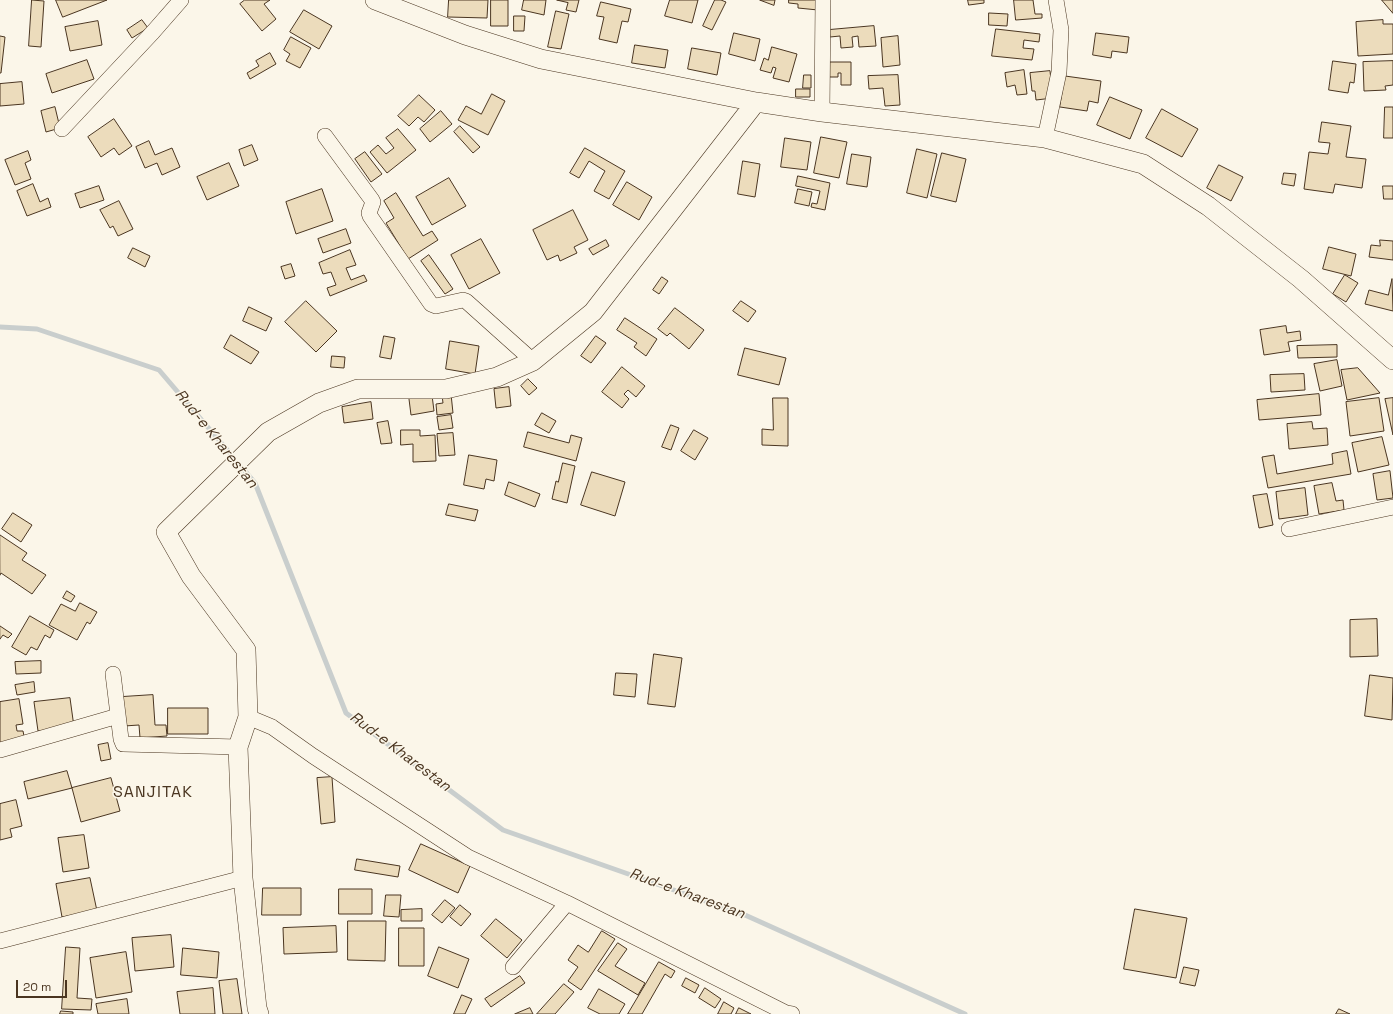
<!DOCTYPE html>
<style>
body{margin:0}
#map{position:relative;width:1393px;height:1014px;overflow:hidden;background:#fbf6e9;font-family:"Space Grotesk",sans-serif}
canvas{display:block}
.scale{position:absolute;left:16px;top:980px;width:51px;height:18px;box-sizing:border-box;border:2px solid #4a3520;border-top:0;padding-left:5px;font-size:12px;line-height:14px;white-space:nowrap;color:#4a3520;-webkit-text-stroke:3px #fbf6e9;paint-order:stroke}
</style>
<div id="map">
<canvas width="1393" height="1014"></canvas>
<div class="scale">20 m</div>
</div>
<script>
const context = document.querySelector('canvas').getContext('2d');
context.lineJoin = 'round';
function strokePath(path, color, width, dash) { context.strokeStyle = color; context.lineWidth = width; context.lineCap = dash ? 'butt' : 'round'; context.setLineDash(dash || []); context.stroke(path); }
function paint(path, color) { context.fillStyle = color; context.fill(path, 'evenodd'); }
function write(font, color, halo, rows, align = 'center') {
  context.font = font + ' "Space Grotesk",sans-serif'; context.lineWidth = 3; context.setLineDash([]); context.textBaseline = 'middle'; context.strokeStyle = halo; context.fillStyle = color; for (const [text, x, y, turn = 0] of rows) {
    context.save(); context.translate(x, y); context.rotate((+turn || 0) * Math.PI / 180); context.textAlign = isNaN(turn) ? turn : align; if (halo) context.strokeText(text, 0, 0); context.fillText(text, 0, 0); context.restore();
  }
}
strokePath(new Path2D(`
 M0 327 37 329 159 370 235 459
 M240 465 255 483 346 713 503 830 745 915 965 1014`), '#c9cecd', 5);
const building = new Path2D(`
 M32 0 44 1 41 47 29 46Z
 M56 0H107L63 17Z
 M245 0H270L264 4 276 19 262 31 240 4Z
 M449 0H488L487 18 448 17Z
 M491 0H508V26H491Z
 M524 0H546L544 15 522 10Z
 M557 0H579L576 12 566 10 568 3Z
 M670 0H698L692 23 665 16Z
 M715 0H721L726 2 712 30 703 26Z
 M760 0H775L774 5Z
 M789 0H819L818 10 798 8V4L789 3Z
 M968 0H984V3L969 5Z
 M1014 0H1033L1035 14H1042V18L1016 20Z
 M1382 0H1393V13Z
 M601 2 631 9 628 22 622 21 617 43 599 39 604 17 597 16Z
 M304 10 332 26 319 49 290 32Z
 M556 11 569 14 561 49 548 47Z
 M989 13 1008 14 1007 26 989 25Z
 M514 16H525L524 31H514Z
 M142 20 148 28 132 38 127 30Z
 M1383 20V24H1393V54L1358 56 1356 22Z
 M98 21 102 45 70 51 65 27Z
 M874 26 876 46 859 47 858 36 852 37 853 47 841 48 840 36 830 37 829 30Z
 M996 29 1040 34 1039 42 1024 40 1023 48 1034 49 1032 60 992 56Z
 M734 33 760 39 755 61 729 54Z
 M1096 33 1129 37 1127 53 1112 51 1111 58 1093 55Z
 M0 36 5 37 1 73H0Z
 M898 36 900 65 883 67 881 38Z
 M291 37 311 48 300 68 286 61 290 54 284 50Z
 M635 45 668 50 665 68 632 63Z
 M772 47 797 54 789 82 773 78 776 68 773 67 771 73 760 70 764 58 768 60Z
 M692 48 721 53 717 75 688 69Z
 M270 53 276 64 250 79 247 73 259 66 256 61Z
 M87 60 94 79 52 93 46 74Z
 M1333 61 1356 64 1354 83 1350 82 1348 93 1329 90Z
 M1393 61V85L1385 86 1386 90 1364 91 1363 62Z
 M830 62H851V85H841V73H838V77H830Z
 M1024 70 1027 94 1017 95 1015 85 1007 87 1005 73Z
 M1050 71 1053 98 1036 100 1035 91H1032L1030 73Z
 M804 75H811V88H803Z
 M898 75 900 105 885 106 883 88 869 89 868 76Z
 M1065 76 1101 81 1098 103 1089 101 1087 111 1060 107Z
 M22 82 24 104 0 106V84Z
 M796 89H810V97H796Z
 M492 94 505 101 488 135 458 120 466 106 481 114Z
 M419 95 435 110 424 122 418 117 409 126 398 116Z
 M1110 97 1142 110 1130 139 1097 125Z
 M55 107 60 128 46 132 41 111Z
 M1385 107H1393V138H1384Z
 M1162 109 1198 129 1182 157 1146 138Z
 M441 111 452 124 430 142 420 129Z
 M114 119 132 146 119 155 114 148 101 157 88 137Z
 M1322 122 1351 126 1346 157 1366 159 1362 188 1335 184 1333 193 1304 189 1309 152 1328 154 1330 143 1319 142Z
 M460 126 480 147 473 153 454 132Z
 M398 129 416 150 387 173 370 152 378 145 386 154 394 148 386 138Z
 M821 137 847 142 839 178 814 173Z
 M785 138 811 142 807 170 781 167Z
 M149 141 155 155 172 148 180 167 162 175 157 163 145 168 136 147Z
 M252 145 258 160 244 166 239 150Z
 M585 148 625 171 609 199 594 191 605 171 589 161 579 178 570 173Z
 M917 149 937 154 927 198 907 193Z
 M28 151 31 160 25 163 31 179 15 185 5 160Z
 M365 152 382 174 371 182 355 159Z
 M942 153 966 159 956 202 931 196Z
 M852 154 871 157 867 187 847 184Z
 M743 161 760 164 755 197 738 194Z
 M229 163 239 186 207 200 197 177Z
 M1219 165 1243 177 1231 201 1207 188Z
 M1284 173 1296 174 1294 186 1282 184Z
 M798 176 830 183 825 210 811 207 812 203 817 204 820 191 796 186Z
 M449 178 466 206 432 225 416 197Z
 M627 182 652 197 639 220 613 205Z
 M33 184 40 202 48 198 51 207 27 216 17 191Z
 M99 186 104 200 80 208 75 194Z
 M1383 186H1393V199H1384Z
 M322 189 333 221 296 234 286 202Z
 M798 189 812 192 809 206 795 203Z
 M396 193 423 236 432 231 438 240 408 259 386 223 394 218 384 201Z
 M119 201 133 229 118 236 113 226 110 228 100 210Z
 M573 210 588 240 574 247 577 253 560 261 558 255 547 260 533 230Z
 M346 229 351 243 323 253 318 239Z
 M481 239 500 273 469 289 451 255Z
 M606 240 609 246 593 255 589 249Z
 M1380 240 1393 241V260L1369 257 1371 245 1380 246Z
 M1329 247 1356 254 1351 276 1323 269Z
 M133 248 150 256 145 267 128 258Z
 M350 250 356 265 346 268 351 280 364 275 367 281 330 296 327 288 336 285 331 272 323 274 319 263Z
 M429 255 453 289 445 294 421 261Z
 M291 264 295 276 285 279 281 267Z
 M1345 275 1358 283 1346 302 1333 294Z
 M662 277 668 281 659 294 653 290Z
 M1392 279 1393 311 1365 304 1369 290 1388 295Z
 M306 301 337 331 316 352 285 322Z
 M741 301 756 311 748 322 733 311Z
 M249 307 272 318 266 331 243 321Z
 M675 308 704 330 689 349 670 333 667 336 658 329Z
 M625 318 657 339 646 356 634 347 637 343 617 330Z
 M1286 326 1287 333 1300 331 1301 340 1288 342 1290 351 1264 355 1260 330Z
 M231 335 259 352 251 364 224 348Z
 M384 336 395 338 391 359 380 357Z
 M596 336 606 343 591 363 581 356Z
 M450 341 479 346 475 374 446 369Z
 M1337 345V357L1298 358 1297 346Z
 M745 348 786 358 779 385 738 375Z
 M332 356 345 357 344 368 331 367Z
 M1337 360 1342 386 1320 391 1314 364Z
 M622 367 645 386 636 397 628 390 624 394 629 399 622 408 602 392Z
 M1358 368 1380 393 1347 400 1341 370Z
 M1304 374 1305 390 1271 392 1270 375Z
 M528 379 537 388 529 395 521 386Z
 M509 387 511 406 496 408 494 389Z
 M451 394 453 413 437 415 436 404 443 403 442 395Z
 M1319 394 1321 415 1259 420 1257 400Z
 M432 395 434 411 411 415 409 399Z
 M773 398H788V446L762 445V429L773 430Z
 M1379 398 1384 431 1350 436 1346 402Z
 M1393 398V435L1385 399Z
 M371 402 373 419 344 423 342 407Z
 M542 413 556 421 549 433 535 425Z
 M451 415 453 428 439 430 437 417Z
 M388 421 392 443 381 444 377 423Z
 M1312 422 1313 429 1327 428 1328 445 1289 449 1287 424Z
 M671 425 679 428 671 450 662 447Z
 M401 430H420V436L435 435 436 461 413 462V444L401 445Z
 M694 430 708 438 695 460 681 451Z
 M528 432 569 443 571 435 582 438 576 461 524 447Z
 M453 433 455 455 439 456 437 434Z
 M1382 437 1389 465 1358 472 1352 443Z
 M1347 451 1351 474 1268 488 1262 457 1274 455 1277 474 1333 464 1332 454Z
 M469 455 497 460 494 481 486 479 484 489 464 485Z
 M563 463 575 466 567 503 552 499 556 481 558 482Z
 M1390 471 1393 498 1377 500 1373 474Z
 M592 472 625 482 615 516 581 505Z
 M509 482 540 494 535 507 505 495Z
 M1332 483 1336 501 1343 500 1344 510 1319 514 1314 486Z
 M1305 488 1308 515 1279 519 1276 492Z
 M1267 494 1273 525 1259 528 1253 496Z
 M449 504 478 510 475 521 446 515Z
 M13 513 32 525 21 542 2 529Z
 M0 535 27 553 22 560 46 575 32 594 1 573 0 575Z
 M67 591 75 596 71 602 63 598Z
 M80 603 97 612 90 624 87 622 77 640 49 625 61 604 75 611Z
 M30 616 54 630 50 638 45 635 37 650 31 647 26 655 12 647Z
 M1377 619 1378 656 1350 657V620Z
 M0 626 12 634 8 638 3 635 0 639Z
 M654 654 682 658 675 707 648 704Z
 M41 661V673L16 674 15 662Z
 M616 673 637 674 635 697 614 695Z
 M1370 675 1393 678 1392 720 1365 716Z
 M34 682 35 692 17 695 15 685Z
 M153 695 155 725H166L167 736 140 738 139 725 124 726 122 697Z
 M70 698 74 727 38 731 34 702Z
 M19 699 23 724 16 725 17 731H23L25 741 0 745V702Z
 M168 708H208V734H168Z
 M108 743 111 759 101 761 98 745Z
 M67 771 72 788 28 799 24 782Z
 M332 777 335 822 321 824 317 778Z
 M111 778 120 811 81 822 72 788Z
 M16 800 22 826 10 829 12 837 0 840V804Z
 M84 835 89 868 63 872 58 838Z
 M421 844 470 866 458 893 409 870Z
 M357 859 400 866 398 877 355 870Z
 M90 878 97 911 62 917 56 884Z
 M263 888H301V915H262Z
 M339 889H372V914H339Z
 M386 895H401L399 917 384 916Z
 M445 900 455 908 442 923 432 915Z
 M460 905 471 914 461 926 450 917Z
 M422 909V921H401V910Z
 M1135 909 1187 918 1176 978 1124 969Z
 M496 919 522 940 507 958 481 936Z
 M348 921H386L385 961 348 960Z
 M336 926 337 952 284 954 283 928Z
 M399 928H424V966H399Z
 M602 931 615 939 581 990 568 981 578 967 568 960 578 945 588 952Z
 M171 935 174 967 135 971 132 938Z
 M618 943 627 949 615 966 645 983 638 995 598 971Z
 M66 947 80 948 77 998 92 999 91 1010 62 1009Z
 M439 947 469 959 458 988 428 976Z
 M183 948 219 952 217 978 181 975Z
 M126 952 132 992 96 998 90 958Z
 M659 962 675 971 671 978 665 974 642 1014H628Z
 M1184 967 1199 970 1195 986 1180 983Z
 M520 976 525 983 491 1007 485 999Z
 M686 978 699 985 695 993 682 986Z
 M237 979 242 1014H223L219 981Z
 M564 984 574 992 555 1014H537Z
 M213 988 215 1014H180L177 992Z
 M705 988 721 999 715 1008 699 998Z
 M599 989 625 1004 619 1014H600L588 1008Z
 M462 995 472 999 465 1014H454Z
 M127 999 129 1014H98L96 1004Z
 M724 1002 734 1008 731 1014H718Z
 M530 1008 533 1014H515Z
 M739 1008 751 1014H736Z
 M1339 1009 1350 1014H1336Z
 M61 1011 73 1012V1014H60Z`);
paint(building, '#ecdcbc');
strokePath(building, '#4a3520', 1);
const minor = new Path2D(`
 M822 112 823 0
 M62 129 153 32 181 0
 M325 136 372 200 373 202 369 213 370 216 431 304 436 306 463 300 466 301 533 361
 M1045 138 1059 72 1061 30 1056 0
 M1289 529 1393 507
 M113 674 121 739 123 744 238 747
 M248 717 272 727 313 756 468 857 567 903 786 1013 792 1014
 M0 750 118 716
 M0 941 243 878
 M513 967 567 903`);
const tertiary = new Path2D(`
 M375 0 465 35 541 59 756 102 822 112 1045 138 1143 164 1208 206 1301 279 1393 360
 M259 1014 257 1008 243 878 238 747 248 717 246 650 191 576 166 532 268 432 319 403 358 389H446L497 377 533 361 593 312 756 102`);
strokePath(minor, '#4a3520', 16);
strokePath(tertiary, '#4a3520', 20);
strokePath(minor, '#fbf6e9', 15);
strokePath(tertiary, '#fbf6e9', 19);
write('italic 15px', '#4a3520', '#fbf6e9', [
 ["Rud-e Kharestan",216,439,51],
 ["Rud-e Kharestan",400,752,37],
 ["Rud-e Kharestan",687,894,20]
]);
context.letterSpacing = '1px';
write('16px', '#4a3520', '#fbf6e9', [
 ["SANJITAK",153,793]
]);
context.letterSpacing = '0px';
</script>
